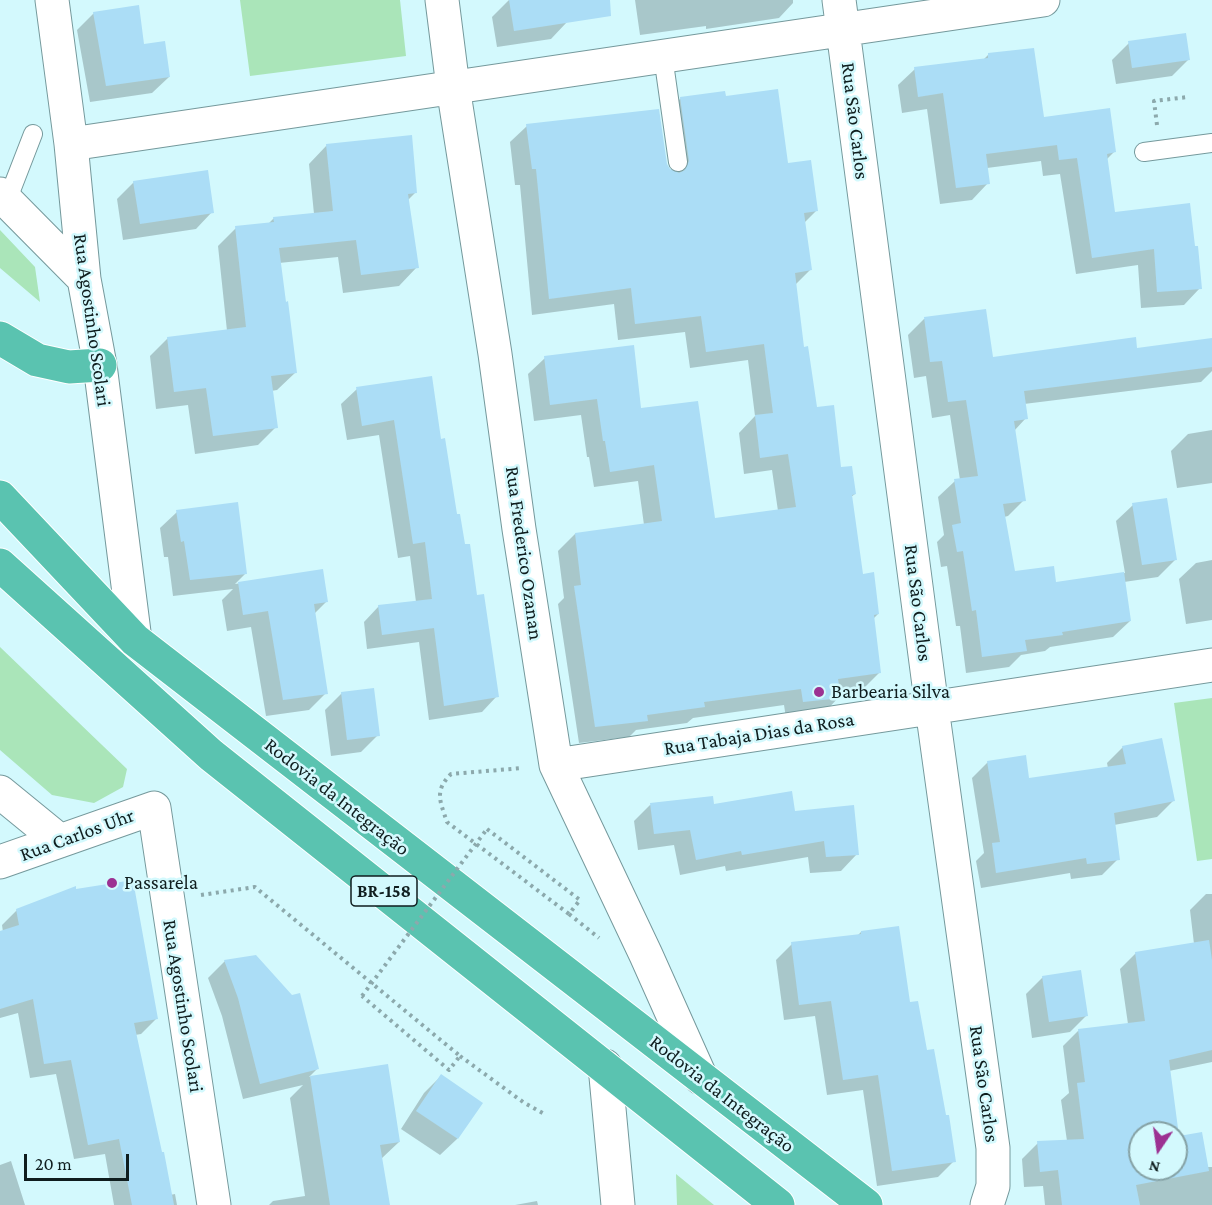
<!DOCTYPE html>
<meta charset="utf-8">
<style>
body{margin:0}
#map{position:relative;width:1212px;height:1205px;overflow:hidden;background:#d3f9fd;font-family:"Crimson Pro",serif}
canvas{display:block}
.north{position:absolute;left:1128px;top:1121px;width:60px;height:60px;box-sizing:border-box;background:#d3f9fd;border:2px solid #85a1a4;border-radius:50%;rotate:193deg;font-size:16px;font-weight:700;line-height:24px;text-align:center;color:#0f1d1e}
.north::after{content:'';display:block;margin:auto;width:21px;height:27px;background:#9c3192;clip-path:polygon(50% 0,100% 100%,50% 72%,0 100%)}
.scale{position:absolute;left:24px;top:1154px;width:105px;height:27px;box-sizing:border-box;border:3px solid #0f1d1e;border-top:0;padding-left:8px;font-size:18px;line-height:21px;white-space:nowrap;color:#0f1d1e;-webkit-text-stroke:4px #d3f9fd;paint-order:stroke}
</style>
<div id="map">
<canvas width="1212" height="1205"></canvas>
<div class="north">N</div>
<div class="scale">20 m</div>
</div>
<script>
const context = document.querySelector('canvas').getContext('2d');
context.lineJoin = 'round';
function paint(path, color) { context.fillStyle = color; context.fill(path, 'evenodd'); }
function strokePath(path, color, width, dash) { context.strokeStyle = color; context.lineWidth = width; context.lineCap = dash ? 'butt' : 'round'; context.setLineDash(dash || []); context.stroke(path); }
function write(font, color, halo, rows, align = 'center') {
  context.font = font + ' "Crimson Pro",serif'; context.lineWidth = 5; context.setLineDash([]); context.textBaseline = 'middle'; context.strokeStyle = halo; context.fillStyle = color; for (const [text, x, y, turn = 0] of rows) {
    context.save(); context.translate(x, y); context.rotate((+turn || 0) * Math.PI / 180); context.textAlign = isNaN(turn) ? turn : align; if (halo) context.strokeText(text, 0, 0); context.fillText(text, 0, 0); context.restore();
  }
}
paint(new Path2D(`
 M240 0H400L406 56 250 76Z
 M0 230 35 267 40 302 0 268Z
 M0 647 127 769 123 787 94 803 52 795 0 750Z
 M1212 698V859L1197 861 1174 703Z
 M676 1174 714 1205H677Z`), '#aae5b9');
paint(new Path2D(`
 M509 0H564L567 22 551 39 497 47 492 17Z
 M635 0H793V3L779 18 706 29V26L640 35Z
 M94 13 143 46 169 77 152 93 90 102 77 30Z
 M1129 43 1189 59 1172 76 1116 84 1112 60Z
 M988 55 1043 118 1114 152 1106 160 1114 213 1200 288 1184 305 1141 308 1138 265 1076 274 1060 174 1043 176 1041 161 987 168 988 183 972 200 940 204 927 109 902 113 898 85 915 69 983 60Z
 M681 98H724L787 165 816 211 804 223 810 270 795 285 803 348 815 409 840 469 855 494 851 497 861 575 878 614 873 619 880 672 863 689 839 692V697L823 714 786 718 784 705 693 718 687 723 636 730 629 737 579 743 558 604 564 598 558 551 575 534 644 525 638 481 594 487 589 457H587L581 415 534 421 528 374 545 358 640 410 713 520 778 511 772 470 744 474 739 433 755 416 748 360 690 368 685 332 618 340 614 304 532 315 520 185H515L510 142 527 126 666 165 672 172 664 115Z
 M327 145 416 192 408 200 417 267 399 286 343 293 338 257 279 263 296 372 277 390 271 391 276 427 258 445 195 454 188 405 156 409 150 356 168 338 227 331 218 246 236 228 268 224 274 218 314 214 309 164Z
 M134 182 212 212 196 229 123 240 117 199Z
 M985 310 992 359 1136 350 1212 340V371L1201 382 1024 404 1026 418 1014 431 1024 500 1008 516 1004 517 1014 573 1054 584 1125 573 1116 521 1133 505 1175 560 1158 577 1124 582 1130 621 1113 637 1050 647 1045 651 1021 655 1009 667 966 673 960 626H956L947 566 941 567 937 542 944 535 938 497 955 481 960 480 950 415 932 418 926 376 914 378 908 335 924 319Z
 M357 389 440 440 497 696 482 712 429 720 419 642 367 649 364 622 379 606 416 602 410 556 398 558 379 435 347 440 341 404Z
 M1212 430V483L1177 488 1171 451 1188 434Z
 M177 512 246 573 235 584 322 571 327 601 314 614 326 693 309 710 266 716 251 627 227 631 222 600 233 589 173 596 168 557H164L160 528Z
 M1212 560V620L1186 624 1179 579 1196 563Z
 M342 693 378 735 361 752 331 756 325 710Z
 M1123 747 1173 801 1157 817 1114 825 1118 859 1102 875 1071 879 1070 873 981 888 976 861 984 853 972 778 988 762 1028 780 1108 768 1107 763Z
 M650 805 712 806 794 812 857 854 841 871 810 873 808 857 726 871 725 866 680 875 674 845 638 850 634 821Z
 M1206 894H1212V1062L1169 1071 1178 1138 1207 1167H1212V1205H1045L1043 1186 1024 1187 1022 1159 1038 1143 1067 1141 1061 1100 1069 1093 1063 1046 1079 1030 1128 1024 1120 969 1136 953 1194 944 1190 910ZM1140 1133H1176V1169H1140Z
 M17 910 156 1019 141 1034 135 1035 170 1195 175 1194 177 1205H114L105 1154 74 1159 56 1074 30 1078 18 1013 0 1018V933L3 932 2 925Z
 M861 932 908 1004 925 1052 954 1161 938 1177 877 1186 863 1090 827 1095 815 1016 784 1020 776 960 792 944 858 935Z
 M225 961 318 1068 309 1077 387 1066 399 1142 381 1159 389 1205H269L273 1201 305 1196 290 1098 303 1085 243 1099 222 1016 208 978Z
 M1043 977 1086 1016 1070 1032 1032 1038 1026 994Z
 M441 1076 481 1104 457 1139 440 1155 401 1129 424 1093Z
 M11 1161 25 1205H0V1165Z
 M537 1201 538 1205H515Z`), '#0003');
paint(new Path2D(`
 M509 0H610L611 16 514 31Z
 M139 5 144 44 165 41 170 77 106 86 93 12Z
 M1186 33 1190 60 1132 68 1128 41Z
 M1034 48 1044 117 1110 108 1116 152 1107 154 1115 212 1190 203 1195 246H1198L1202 289 1157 292 1154 249 1092 258 1077 158 1059 160 1057 145 986 154 990 184 956 188 943 93 918 97 914 67 988 58V53Z
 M778 89 788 163 811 160 818 211 804 213 812 270 795 273 804 347 808 346 817 407 834 405 841 467 852 466 856 494 852 495 863 574 874 572 879 614 874 615 881 673 838 679 841 698 803 702 801 689 704 702 705 707 647 715 648 721 595 727 574 586 581 585 575 533 662 521 654 465 610 472 605 441H603L597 399 550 405 544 356 634 345 641 408 698 401 715 518 796 507 788 454 760 458 755 415 773 413 764 344 706 352 701 316 635 324 631 288 549 299 536 169H532L526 124 659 109 667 164 670 169 679 173 685 170 689 161 680 97 725 91 726 96Z
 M412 135 417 193 408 194 419 268 361 275 356 240 279 248 286 302 288 301 297 373 271 376 278 428 213 436 206 388 174 392 167 337 246 327 235 226 274 222 273 217 333 211 326 144Z
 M208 170 214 213 140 224 133 181Z
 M986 309 993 357 1136 337 1137 348 1212 338V367L1024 391 1028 419 1014 421 1026 501 1003 504 1015 571 1054 566 1056 582 1124 572 1131 621 1062 632 1063 635 1025 640 1027 651 982 657 976 610 972 611 963 551 957 552 952 525 961 523 954 479 978 476 966 400 948 402 942 361 930 362 924 317Z
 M432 376 441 439 445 438 457 514H460L465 544H470L477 595 484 594 499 697 444 706 434 628 382 635 378 605 432 599 425 542 413 544 394 420 362 426 356 387Z
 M1167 498 1177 560 1142 565 1132 503Z
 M238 502 247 574 190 580 184 541 181 542 176 510Z
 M323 569 328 602 314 604 328 694 283 700 268 611 243 615 238 582Z
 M374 688 380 736 347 740 341 692Z
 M1162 738 1175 801 1114 813 1120 860 1087 864 1086 858 996 873 992 843 1000 842 987 761 1026 755 1029 778 1126 764 1122 746Z
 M792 791 795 811 854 805 859 855 826 857 824 841 742 855 741 851 696 860 690 830 654 834 650 803 713 796 714 804Z
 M133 880 158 1019 134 1023 162 1152H164L174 1205H132L119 1139 88 1145 71 1060 44 1064 33 999 0 1009V931L19 925 16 909 76 886V889Z
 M899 926 910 1002 918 1001 927 1050 934 1049 946 1115H949L956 1162 892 1171 878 1075 843 1080 831 1001 799 1005 791 942 861 934V931Z
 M1209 940 1212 960V1050L1169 1060 1179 1136 1202 1132 1209 1171 1136 1185 1140 1205H1062L1058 1170 1040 1172 1037 1141 1084 1139 1077 1083 1085 1082 1078 1029 1145 1021 1135 952ZM1140 1133H1176V1169H1140Z
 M256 955 292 995 300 993 319 1069 260 1084 238 998 224 960Z
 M1081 970 1088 1016 1049 1022 1042 976Z
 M388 1064 400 1142 380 1145 390 1205H330L310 1076Z
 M441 1074 483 1103 458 1139 416 1111Z`), '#abddf6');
const service = new Path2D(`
 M663 56 678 162
 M1144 152 1212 143
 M7 201 33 134`);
const minor = new Path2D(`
 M52 0 71 144 84 279 100 365 135 640
 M442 0 453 87 495 354 519 529 556 765 646 955 701 1078
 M839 0 932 708 993 1148V1186L987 1205
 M71 144 1043 0
 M0 194 84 279
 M556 765 1212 665
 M605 1066 618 1205`);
const tertiary = new Path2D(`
 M0 792 60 841
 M0 862 154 808 214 1205`);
const trunk = new Path2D(`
 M0 338 37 360 69 367 100 365
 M0 497 135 640 866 1205
 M0 565 211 755 778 1205`);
strokePath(service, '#75999c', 20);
strokePath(minor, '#75999c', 35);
strokePath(tertiary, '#75999c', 35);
strokePath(trunk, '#fff', 35);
strokePath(new Path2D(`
 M1157 125 1154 101 1188 97
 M487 829 580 900 569 914 447 822C440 801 434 791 451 774L523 768
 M201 895 255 887 460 1056 449 1070 362 996
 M569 914 599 938
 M460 1056 523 1102 546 1115`), '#8ca9ac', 4, [3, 4.5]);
strokePath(service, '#fff', 18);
strokePath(minor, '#fff', 33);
strokePath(tertiary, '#fff', 33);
strokePath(trunk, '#5ac3b0', 33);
strokePath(new Path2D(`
 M362 996 487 829`), '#8ca9ac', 4, [3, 4.5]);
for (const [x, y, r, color] of [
 [819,692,6,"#9c3192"],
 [112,883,6,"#9c3192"]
]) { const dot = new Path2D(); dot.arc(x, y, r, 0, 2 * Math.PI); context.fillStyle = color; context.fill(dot); strokePath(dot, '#d3f9fd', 2); }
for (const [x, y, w] of [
 [384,891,66]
]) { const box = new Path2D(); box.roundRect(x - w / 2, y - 15, w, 30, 4.5); context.fillStyle = '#d3f9fd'; context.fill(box); strokePath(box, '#0f1d1e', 1.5); }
write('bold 18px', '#0f1d1e', null, [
 ["BR-158",384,891]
]);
write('20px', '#0f1d1e', '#d3f9fd', [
 ["Rua São Carlos",855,121,83],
 ["Rua Agostinho Scolari",92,320,82],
 ["Rua Frederico Ozanan",524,553,82],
 ["Rua São Carlos",918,603,83],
 ["Rua Tabaja Dias da Rosa",759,734,-9],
 ["Rodovia da Integração",337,797,38],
 ["Rua Carlos Uhr",77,835,-20],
 ["Rua Agostinho Scolari",183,1006,81],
 ["Rua São Carlos",984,1084,82],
 ["Rodovia da Integração",722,1094,38]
]);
write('20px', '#0f1d1e', '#d3f9fd', [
 ["Barbearia Silva",831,692],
 ["Passarela",124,883]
], 'left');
</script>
